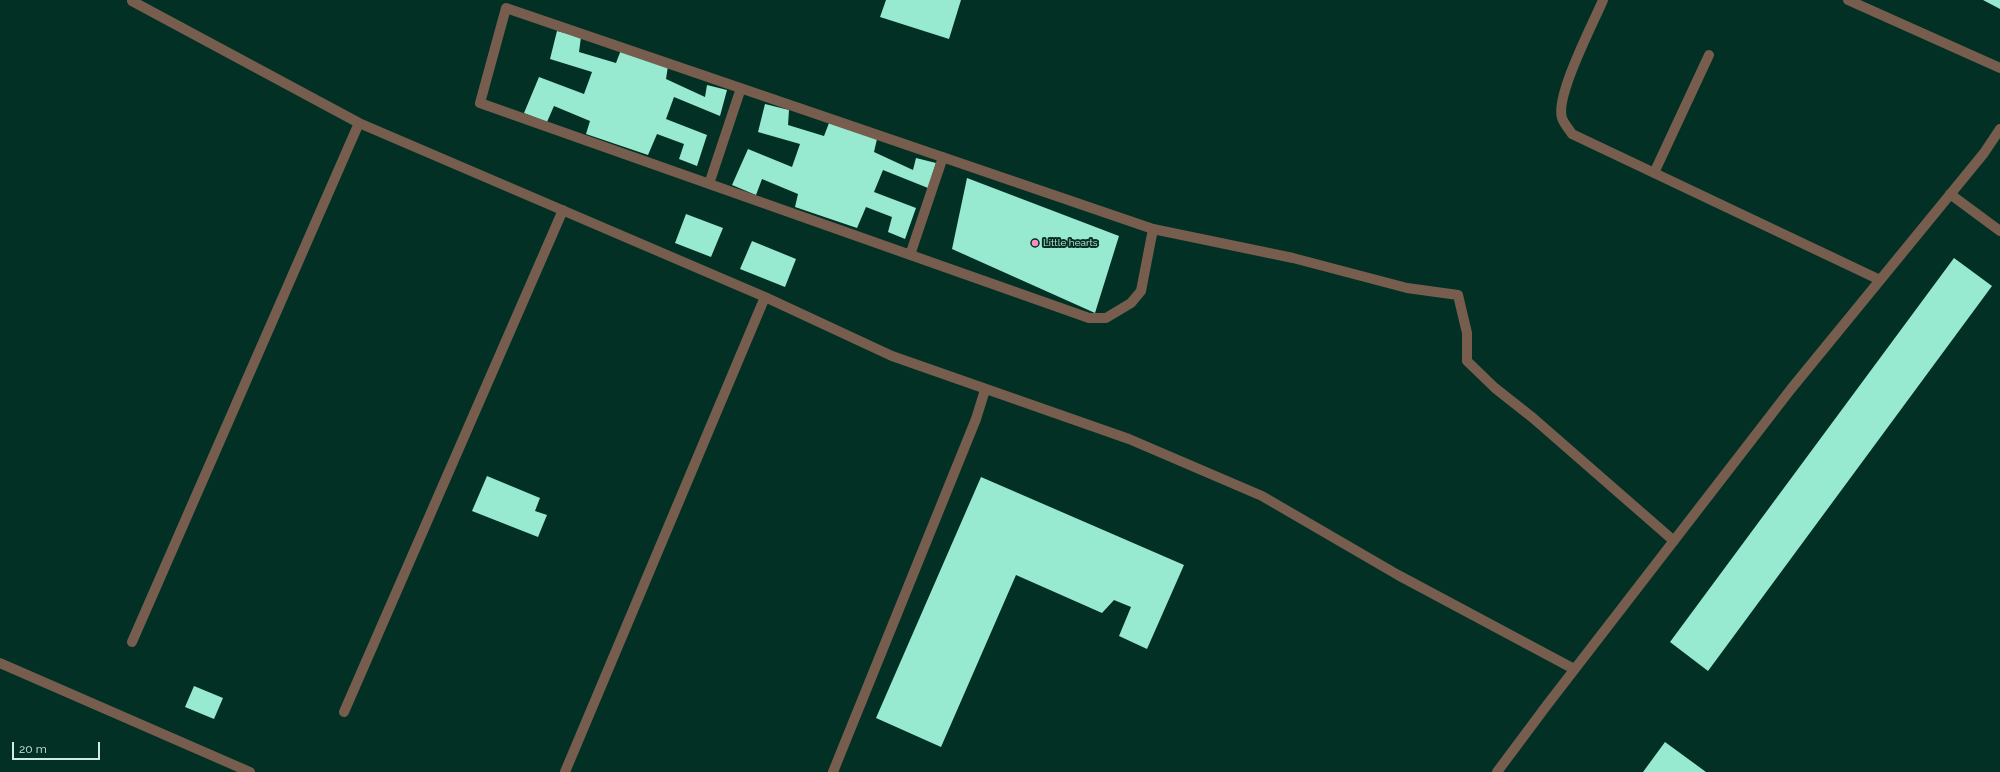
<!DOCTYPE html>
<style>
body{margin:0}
#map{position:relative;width:2000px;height:772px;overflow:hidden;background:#033025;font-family:Raleway,sans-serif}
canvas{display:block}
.scale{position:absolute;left:12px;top:742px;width:88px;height:18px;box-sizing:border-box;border:2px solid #d0ebe2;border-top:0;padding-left:5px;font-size:12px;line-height:14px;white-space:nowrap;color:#d0ebe2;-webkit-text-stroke:3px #033025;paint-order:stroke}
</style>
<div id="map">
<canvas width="2000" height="772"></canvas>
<div class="scale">20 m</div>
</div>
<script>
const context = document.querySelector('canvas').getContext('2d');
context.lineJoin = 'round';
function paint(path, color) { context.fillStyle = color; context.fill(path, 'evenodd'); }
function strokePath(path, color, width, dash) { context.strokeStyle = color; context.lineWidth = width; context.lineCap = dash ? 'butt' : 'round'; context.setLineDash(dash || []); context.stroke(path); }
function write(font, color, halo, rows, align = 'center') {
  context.font = font + ' Raleway,sans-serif'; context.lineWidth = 4; context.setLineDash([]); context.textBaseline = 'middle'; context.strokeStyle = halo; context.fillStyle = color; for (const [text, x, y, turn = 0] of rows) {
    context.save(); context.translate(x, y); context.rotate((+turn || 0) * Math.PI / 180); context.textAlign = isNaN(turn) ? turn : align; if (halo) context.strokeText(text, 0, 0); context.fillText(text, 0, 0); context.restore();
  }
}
paint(new Path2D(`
 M886 0H961L949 39 880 17Z
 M1983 0H2000V9Z
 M557 31 581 37 579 52 616 63 621 50 668 66 666 79 705 97 707 85 727 90 720 116 674 97 666 119 707 135 697 166 679 159 684 144 657 134 648 155 586 134 590 121 554 106 547 122 524 113 539 77 584 94 592 72 550 59Z
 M765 104 789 110 788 125 824 136 829 123 877 139 874 152 913 170 916 158 936 163 928 188 883 170 874 192 916 208 905 239 888 232 892 217 866 207 857 228 795 207 798 194 762 179 756 195 732 185 748 149 792 167 800 144 758 132Z
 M967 178 1119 236 1095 313 952 249Z
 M686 214 723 228 711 257 675 243Z
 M752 241 796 259 785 287 740 269Z
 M1954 258 1992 286 1708 671 1670 642Z
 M487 476 540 498 535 511 547 515 538 537 472 511Z
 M981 477 1184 565 1147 649 1119 636 1131 607 1114 600 1102 613 1016 575 941 747 876 718Z
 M194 686 223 698 214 719 185 707Z
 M1665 742 1706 772H1643Z`), '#97e9d0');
strokePath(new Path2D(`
 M1603 0C1593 24 1555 96 1562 118 1564 124 1569 129 1572 134L1880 280
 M1848 0 2000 68
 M132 1 359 123 765 297 892 356 1129 439 1262 496 1398 575 1574 669
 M1654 173 1709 55
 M709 184 741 88
 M1950 194 2000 231
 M1153 229 1141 291 1131 303 1106 318H1089L480 103 506 8 1153 229 1293 258 1407 288 1458 295 1467 333V361L1495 388 1533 418 1674 541
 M910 255 943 157
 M132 642 359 123
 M0 663 250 772
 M344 712 563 210
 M565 772 765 297
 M833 772 976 419 985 390
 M1497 772 1547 705 1791 389 1984 153 2000 129`), '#765d4e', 10);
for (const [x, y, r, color] of [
 [1035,243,4,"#fd8ebf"]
]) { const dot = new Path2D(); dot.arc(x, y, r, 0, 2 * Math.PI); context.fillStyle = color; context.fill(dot); strokePath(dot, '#033025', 1.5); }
write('10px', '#d0ebe2', '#033025', [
 ["Little hearts",1043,243]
], 'left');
</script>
